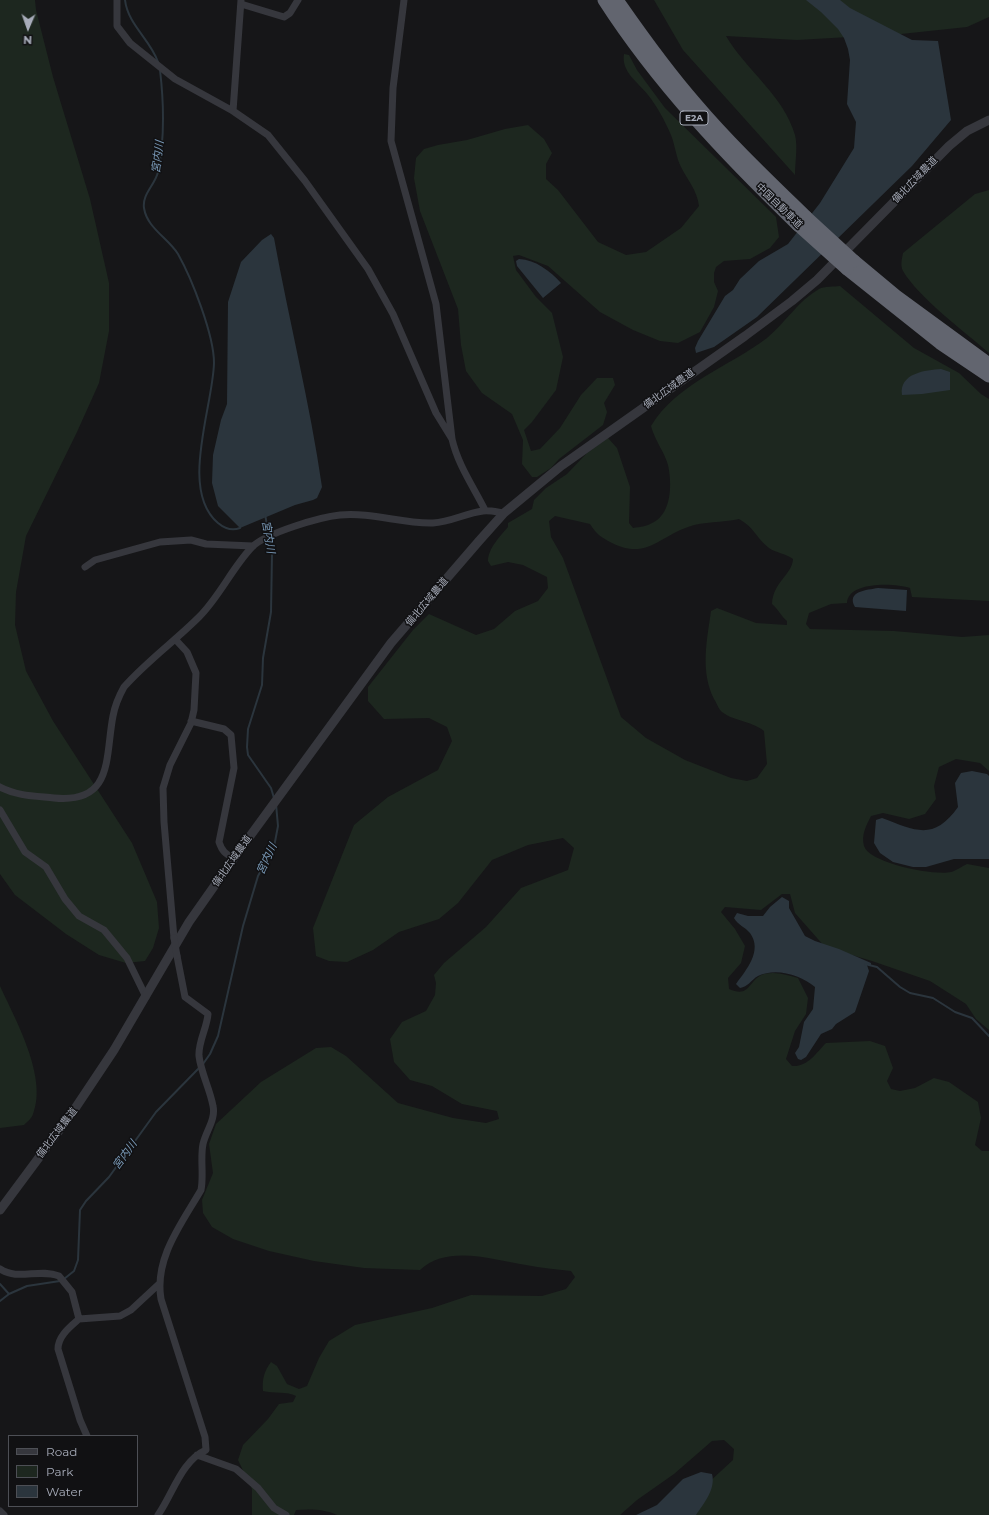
<!DOCTYPE html>
<meta charset="utf-8">
<style>
body{margin:0}
#map{position:relative;width:989px;height:1515px;overflow:hidden;background:#161618;font-family:Montserrat,sans-serif}
canvas{display:block}
.legend{position:absolute;left:8px;top:1435px;width:130px;height:72px;box-sizing:border-box;background:#111113;border:1px solid #4d4f55;margin:0;padding:5px 7px;list-style:none;font-size:12px;color:#a7acb9}
.legend li{display:flex;align-items:center;gap:8px;height:20px}
.legend b{width:20px;border:1px solid #4d4f55}
.north{position:absolute;left:8px;top:8px;width:40px;height:40px;-webkit-text-stroke:3px #111113;paint-order:stroke;rotate:182deg;font-size:11px;font-weight:700;line-height:16px;text-align:center;color:#a7acb9}
.north::after{content:'';display:block;margin:auto;width:14px;height:18px;background:#a7acb9;clip-path:polygon(50% 0,100% 100%,50% 72%,0 100%)}
</style>
<div id="map">
<canvas width="989" height="1515"></canvas>
<ul class="legend">
<li><b style="height:5px;background:#36373d"></b>Road</li>
<li><b style="height:11px;background:#1d271f"></b>Park</li>
<li><b style="height:11px;background:#2b353d"></b>Water</li>
</ul>
<div class="north">N</div>
</div>
<script>
const context = document.querySelector('canvas').getContext('2d');
context.lineJoin = 'round';
function paint(path, color) { context.fillStyle = color; context.fill(path, 'evenodd'); }
function strokePath(path, color, width, dash) { context.strokeStyle = color; context.lineWidth = width; context.lineCap = dash ? 'butt' : 'round'; context.setLineDash(dash || []); context.stroke(path); }
function write(font, color, halo, rows, align = 'center') {
  context.font = font + ' Montserrat,"Noto Sans JP",sans-serif'; context.lineWidth = 3; context.setLineDash([]); context.textBaseline = 'middle'; context.strokeStyle = halo; context.fillStyle = color; for (const [text, x, y, turn = 0] of rows) {
    context.save(); context.translate(x, y); context.rotate((+turn || 0) * Math.PI / 180); context.textAlign = isNaN(turn) ? turn : align; if (halo) context.strokeText(text, 0, 0); context.fillText(text, 0, 0); context.restore();
  }
}
paint(new Path2D(`
 M0 0H35L36 10 53 77 90 199 109 283V331L99 383 77 432 26 536 16 592 15 625 26 671 53 721 132 843 157 902 159 928 153 948 145 961 126 963 99 955 66 934 15 895 0 874Z
 M654 0H989V17L967 27 901 34 797 40 726 36C746 70 784 96 795 135 798 146 795 163 795 175L683 50Z
 M624 54 629 55 637 70 665 108 776 217 779 237 770 248 750 259 724 261 716 267 714 273V282L718 291 714 307 700 332 678 343 660 341 633 330 600 312 548 266 519 255 513 256 516 270 536 297 552 313 563 357 556 390 532 422 524 430 531 451 540 449 560 428 581 395 597 378H613L615 385 604 403 607 412 603 425 559 459 551 468 537 477H532L522 464 523 440 512 414 482 393 466 371 461 345 458 309 420 211 414 178 416 158 424 149 438 145 467 140 505 129 528 125 544 139 552 153 546 164V179L558 190 598 242 626 255 646 252 681 228 699 206C697 190 688 181 681 167 676 157 675 145 671 135 665 121 657 106 648 95 638 82 621 72 624 54Z
 M989 190V353C964 331 919 298 903 271 900 265 902 259 903 253L975 194Z
 M840 286 914 348 959 373 981 394 989 399V601L912 597 910 588C895 583 848 581 847 603L831 604 809 613 806 624 810 629 894 631 962 637 989 635V771L980 763 956 759 939 767 934 786 936 799 925 814 909 819 883 813 871 816C866 826 861 835 864 846 869 863 934 876 951 872 956 871 962 866 967 864L989 868V1030L976 1019 966 1004 930 981 872 961 825 947 795 913 790 894H782L761 910 725 907 721 912 735 929 745 946 741 963 728 978 729 989C751 999 748 979 764 974 776 971 787 975 798 978L808 998 806 1014 795 1031 786 1059 792 1066C808 1067 816 1053 826 1043L870 1041 885 1046 893 1068 887 1081 891 1089 900 1091 915 1088 934 1078 949 1082 978 1102 981 1118 975 1145 982 1151H989V1515H690L708 1483 733 1460 734 1449 724 1440 712 1441 674 1474 637 1500 620 1515H337C324 1509 311 1509 296 1510L294 1515H252V1489L238 1460 243 1445 268 1419 279 1404 293 1402 296 1396C287 1391 274 1394 263 1391 262 1380 264 1371 271 1362L277 1366 287 1384 299 1389 307 1386 319 1358 329 1341 355 1325 432 1308 471 1295 542 1296 566 1289 575 1277 571 1271C556 1269 541 1268 526 1265 493 1260 448 1244 420 1270L364 1268 314 1261 269 1251 233 1239 212 1227 203 1213 202 1200 213 1173 209 1144 216 1124 261 1082 316 1048 331 1047 346 1056 398 1103 453 1118 486 1123 499 1119 497 1111 462 1104 432 1086 410 1080 394 1062 390 1039 402 1022 426 1011 435 995 436 983 434 975 444 963 486 927 521 888 568 870 574 848 563 838 528 845 492 860 458 903 439 919 399 932 373 950 347 962 329 961 316 956 313 928 354 825 388 797 438 770 452 741 447 727 429 718 384 719 368 701V687L413 630 429 614 476 635 494 629 515 611 538 601 548 588 547 577 523 565 508 562 491 566 488 561C488 549 500 536 508 527V523L532 509 534 500 546 488 567 474 587 453 608 438 617 448 630 487 629 523 633 528C640 527 648 526 654 522 672 512 672 483 668 465 665 453 655 441 651 426 677 383 729 367 767 338 785 323 798 301 819 289 824 286 834 287 840 286ZM555 516 590 524C597 535 601 537 612 543 646 560 659 537 688 527 704 521 722 523 739 519 754 527 756 538 769 548 776 553 785 553 793 559 792 575 773 582 772 604 778 609 781 616 787 621V625L756 623 717 608 711 611C707 640 700 671 714 699 716 702 718 707 720 710 730 721 751 720 764 731L767 764 757 778 747 781 731 778 685 760 646 738 621 717 563 558 551 537 549 521Z
 M0 986C15 1019 48 1077 33 1114 32 1118 27 1122 24 1125L0 1128Z`), '#1d271f');
paint(new Path2D(`
 M806 0H840L850 8 912 40 938 41 951 120 912 166 757 317 714 347 696 353 695 348 698 341 725 296 733 290 740 279 759 261 788 244 820 203 854 148 856 122 847 104 850 60 848 49 844 38 838 29 821 12Z
 M271 234 274 238C289 321 310 403 322 487L317 498 313 500 295 505 240 528 218 506 212 483 213 455 221 420 227 404 228 302 241 262 262 240Z
 M519 259C536 260 550 271 561 283L543 298 517 266 516 261Z
 M941 369 950 372V390L922 394 902 395C899 373 926 370 941 369Z
 M878 588 907 590 906 611 855 607C846 591 867 590 878 588Z
 M972 771 987 774 989 776V859H954L926 867H913L893 862 880 853 874 843 876 820 882 818C916 831 934 841 958 807L955 783 961 773Z
 M782 897 789 901V908L805 936 815 941 839 949 871 963V966L867 965 869 971 855 1012 836 1024 832 1029 821 1034 806 1057 801 1060 798 1059 795 1053 799 1047 804 1022 813 1009 815 987C801 975 776 967 758 976 751 980 748 987 740 988L736 984C746 970 763 951 750 933 745 927 738 925 734 918L737 913 748 916H763L770 907Z
 M701 1472 712 1474C716 1489 704 1503 696 1515H636L657 1505 683 1479Z`), '#2b353d');
strokePath(new Path2D(`
 M125 0C128 25 150 39 158 62
 M160 70C164 104 165 138 158 172 155 185 142 194 144 208 147 228 168 238 178 254 192 279 214 335 214 363 213 407 179 490 218 523 224 528 232 531 240 528L241 525
 M265 514 272 554 271 612 263 658 262 685 248 729 247 747 248 755 271 788 274 798
 M865 964 877 967 900 987 910 993 933 998 955 1012 972 1018 989 1036
 M203 1064 210 1054 218 1036 243 926 258 876 274 847 278 826 276 804
 M64 1279 74 1271 78 1260 80 1210 86 1201 109 1177 156 1112 200 1067
 M0 1284 9 1294
 M0 1301 9 1294 27 1286 60 1281`), '#2b353d', 2);
strokePath(new Path2D(`
 M117 0V26L130 43 175 79 233 111 268 135 305 181 368 269 393 314 436 413 452 439
 M404 0 393 88 391 141 436 304 452 439C458 465 473 486 485 510
 M241 4 284 17 290 13 298 0
 M233 111 241 0
 M85 567 95 560 160 542 191 540 206 544 253 546
 M191 721 224 729 231 735 234 768 219 842C222 851 225 854 234 858
 M0 787C17 796 35 796 54 798 114 804 105 757 113 716 115 705 119 696 124 687 147 661 175 641 199 617 220 596 232 568 252 547 266 533 320 517 340 515 372 512 402 524 433 523 451 522 466 513 483 511 489 510 497 512 504 513
 M0 810 25 852 46 867 65 899 79 916 104 930 127 958 146 997
 M174 938 164 822 163 788 170 765 191 723 194 710 196 673 187 652 175 639
 M0 1269C18 1281 39 1268 59 1276L72 1292 79 1319
 M87 1436 80 1420 58 1349C58 1336 70 1327 79 1319L120 1316 131 1310 159 1284
 M197 1455 236 1469 258 1488 274 1508 286 1515
 M0 1511 4 1515
 M158 1515C173 1494 181 1461 206 1450L205 1437 161 1299C154 1258 182 1223 201 1190 204 1175 200 1159 203 1144 206 1131 216 1119 213 1106 210 1089 201 1073 199 1056 198 1042 207 1028 208 1014L185 997 177 956`), '#36373d', 7);
strokePath(new Path2D(`
 M0 1210 72 1113 114 1050 189 922 234 858 391 643 479 541 504 513 561 466 745 336 792 301 817 280 949 146 967 131 989 120`), '#36373d', 9);
strokePath(new Path2D(`
 M604 0C658 84 727 156 798 225
 M617 0C642 36 667 71 696 104 730 144 768 180 806 217
 M854 261 896 296 989 364
 M847 269 940 343 989 376`), '#62656f', 13);
strokePath(new Path2D(`
 M174 938 177 956`), '#36373d', 7);
strokePath(new Path2D(`
 M806 217 854 261
 M798 225 847 269`), '#62656f', 13);
for (const [x, y, w] of [
 [694,118,28]
]) { const box = new Path2D(); box.roundRect(x - w / 2, y - 7, w, 14, 3); context.fillStyle = '#111113'; context.fill(box); strokePath(box, '#a7acb9', 1); }
write('bold 9px', '#a7acb9', null, [
 ["E2A",694,118]
]);
write('10px', '#a7acb9', '#111113', [
 ["備北広域農道",915,180,-46],
 ["中国自動車道",779,206,44],
 ["備北広域農道",669,389,-36],
 ["備北広域農道",427,602,-50],
 ["備北広域農道",232,861,-55],
 ["備北広域農道",57,1133,-53]
]);
write('italic 11px', '#7a9ab8', '#111113', [
 ["宮内川",158,157,-83],
 ["宮内川",268,537,81],
 ["宮内川",267,859,-65],
 ["宮内川",125,1155,-54]
]);
</script>
